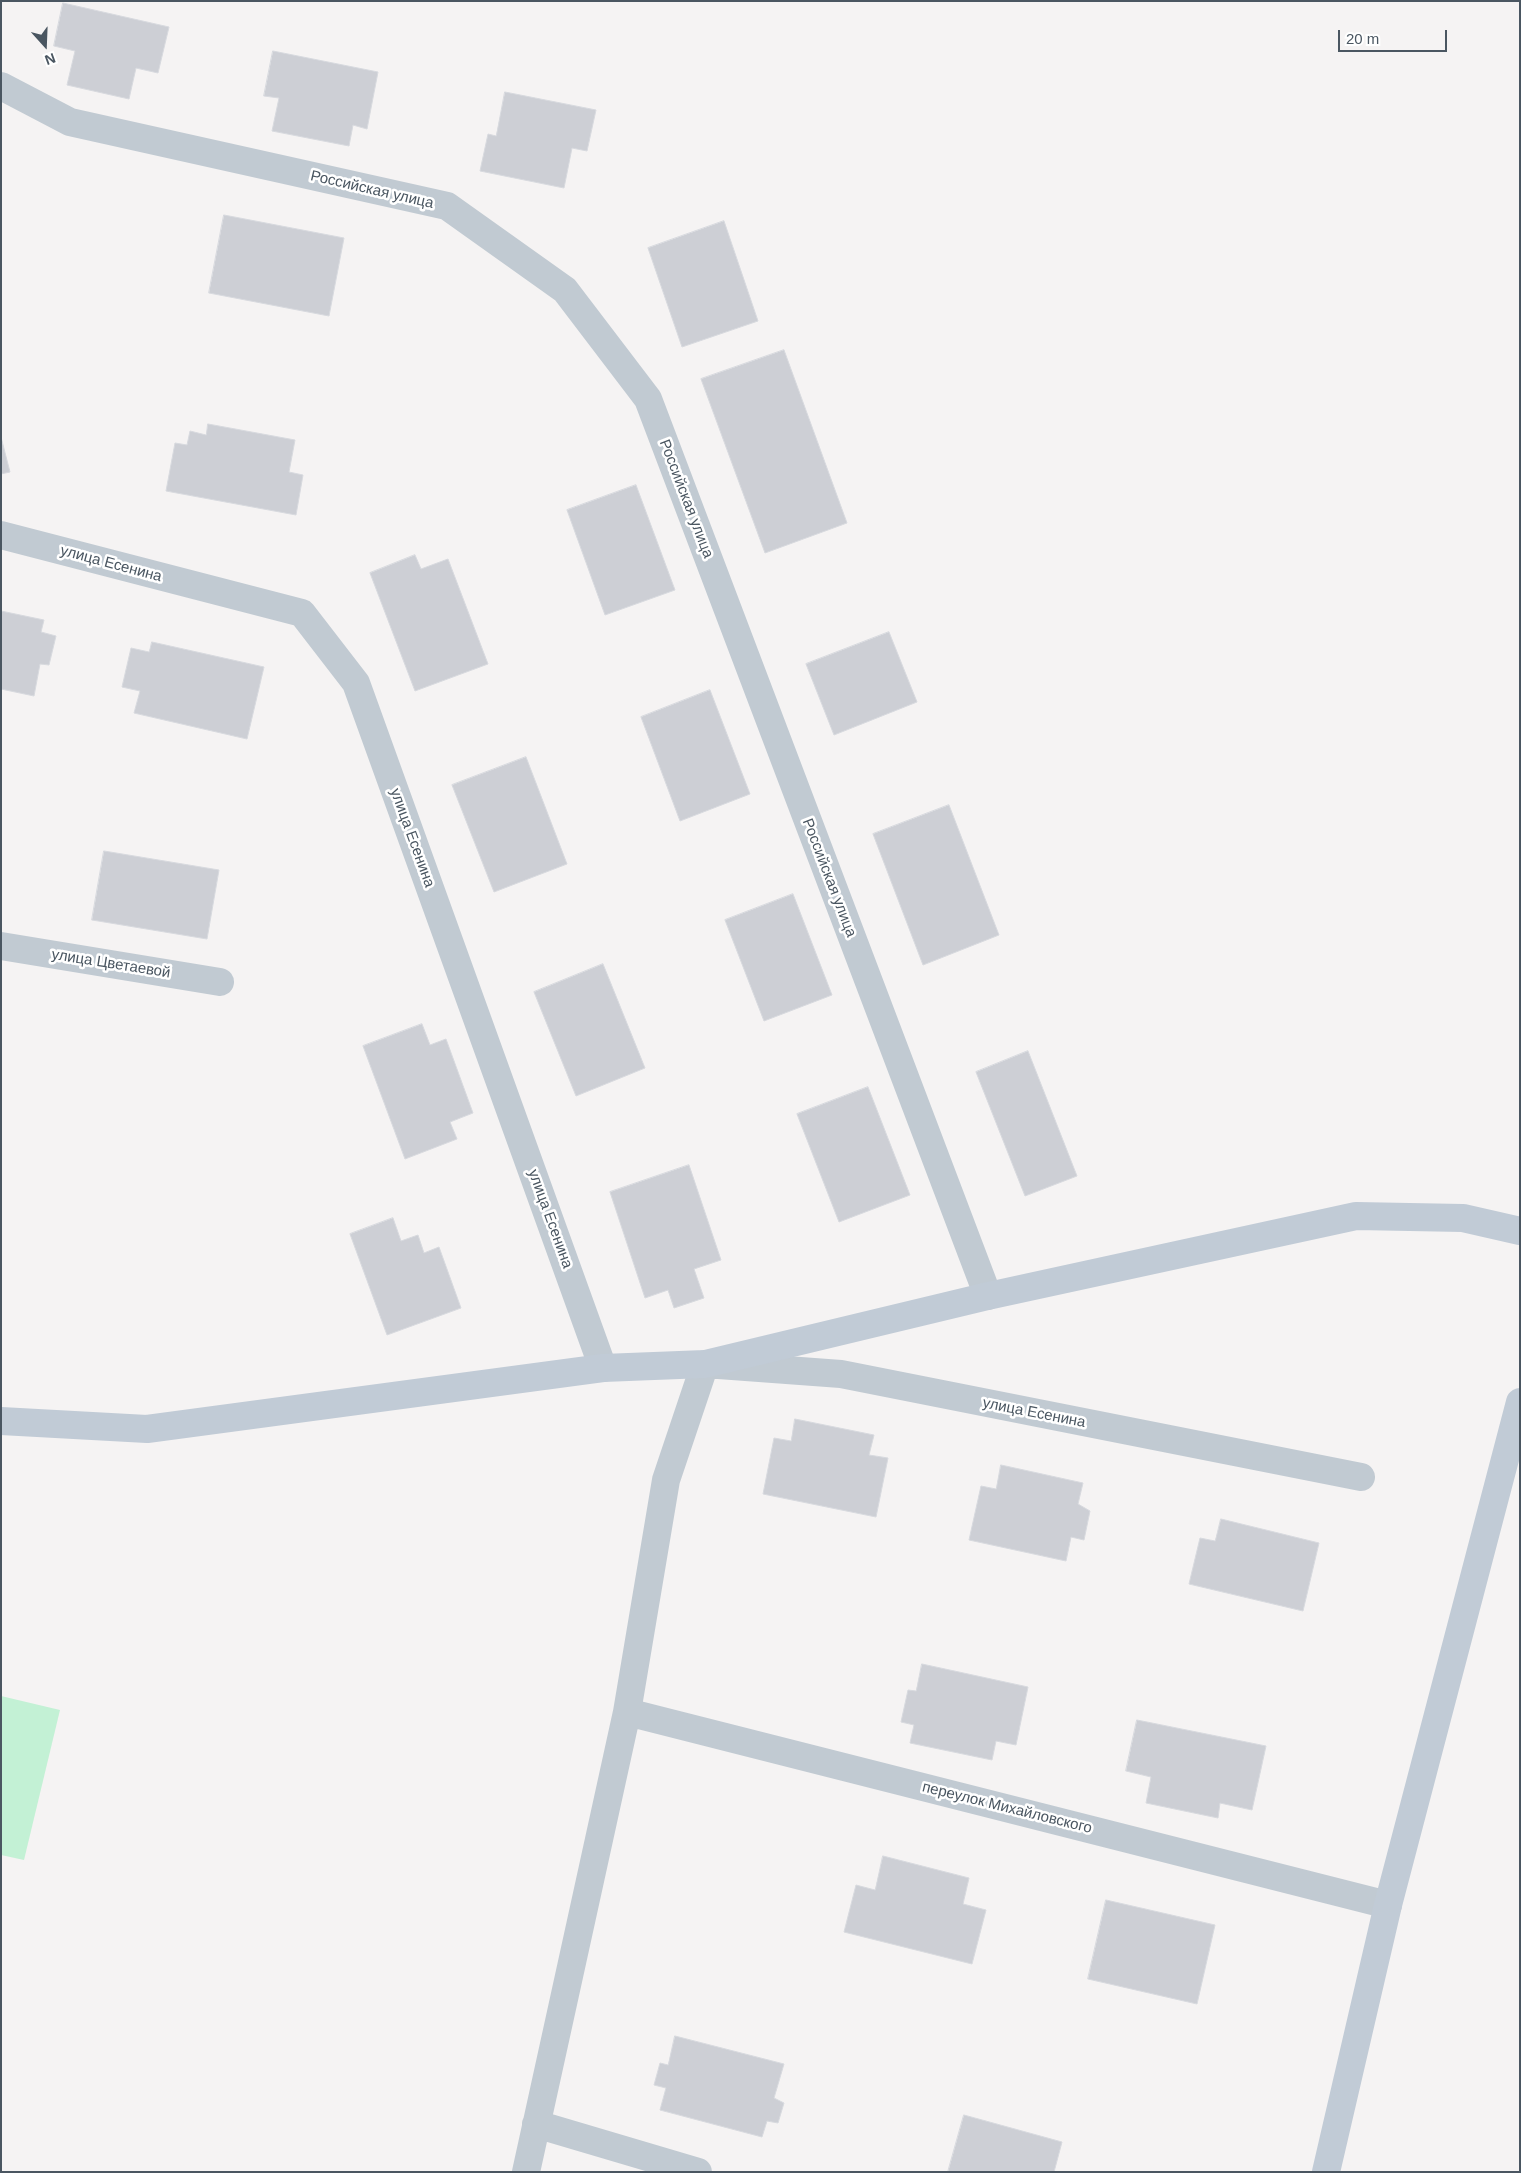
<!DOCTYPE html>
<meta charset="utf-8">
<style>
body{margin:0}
#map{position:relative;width:1521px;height:2173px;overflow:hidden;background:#f5f3f3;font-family:Helvetica,sans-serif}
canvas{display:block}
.frame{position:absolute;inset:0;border:2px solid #4a5661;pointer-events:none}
.north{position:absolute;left:20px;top:20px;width:50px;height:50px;-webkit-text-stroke:4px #fff;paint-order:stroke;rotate:160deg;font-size:14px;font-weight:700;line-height:20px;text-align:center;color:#4a5661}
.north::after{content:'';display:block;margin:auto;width:18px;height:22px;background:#4a5661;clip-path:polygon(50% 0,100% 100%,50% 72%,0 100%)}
.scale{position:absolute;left:1338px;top:30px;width:109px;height:22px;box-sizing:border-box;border:2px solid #4a5661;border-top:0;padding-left:6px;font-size:15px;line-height:18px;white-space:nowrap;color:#4a5661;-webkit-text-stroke:4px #fff;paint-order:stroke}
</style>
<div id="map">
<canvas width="1521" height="2173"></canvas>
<div class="frame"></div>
<div class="north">N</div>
<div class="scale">20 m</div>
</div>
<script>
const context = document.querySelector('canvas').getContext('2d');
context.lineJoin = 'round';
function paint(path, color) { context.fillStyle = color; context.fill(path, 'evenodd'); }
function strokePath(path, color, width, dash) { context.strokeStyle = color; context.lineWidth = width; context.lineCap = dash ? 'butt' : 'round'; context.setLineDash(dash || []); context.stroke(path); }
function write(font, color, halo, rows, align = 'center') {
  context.font = font + ' Helvetica,sans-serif'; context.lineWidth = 5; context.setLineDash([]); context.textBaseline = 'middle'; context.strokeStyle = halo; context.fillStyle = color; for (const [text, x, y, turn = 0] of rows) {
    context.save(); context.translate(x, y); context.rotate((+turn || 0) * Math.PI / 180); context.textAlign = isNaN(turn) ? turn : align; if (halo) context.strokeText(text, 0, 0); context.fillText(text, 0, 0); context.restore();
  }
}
paint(new Path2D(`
 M1 1696 60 1710 24 1860 1 1855Z`), '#c3f1d5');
const building = new Path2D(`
 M63 3 169 27 158 73 136 68 129 99 67 85 75 51 54 46Z
 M273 51 378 72 367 129 353 125 349 146 272 131 279 98 264 96Z
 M505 92 596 110 587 151 572 148 564 188 480 171 488 134 496 136Z
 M224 215 344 238 329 316 209 293Z
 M724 221 758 321 682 347 648 248Z
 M784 350 847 523 765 553 701 379Z
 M208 424 295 440 289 472 303 475 296 515 166 491 175 443 187 445 190 431 206 435Z
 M1 437 10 472 1 474Z
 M636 485 675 590 605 615 567 510Z
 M415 555 421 569 448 559 488 664 415 691 370 573Z
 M1 611 44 620 41 632 56 636 49 665 40 664 34 696 1 689Z
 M889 632 917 702 834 735 806 664Z
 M152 642 264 667 247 739 134 713 140 691 122 687 131 648 149 652Z
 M710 690 750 794 680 821 641 717Z
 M526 757 567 864 494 892 452 785Z
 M949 805 999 935 923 965 873 834Z
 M104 851 219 870 207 939 92 920Z
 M793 894 832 995 764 1021 725 920Z
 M603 964 645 1068 576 1096 534 992Z
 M422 1024 430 1045 446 1039 473 1113 450 1122 457 1139 405 1159 363 1046Z
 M1028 1051 1077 1176 1025 1196 976 1072Z
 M868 1087 910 1195 839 1222 797 1114Z
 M689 1165 721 1260 694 1269 704 1298 674 1308 668 1290 645 1298 610 1192Z
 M393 1218 401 1241 418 1235 424 1253 439 1247 461 1308 387 1335 350 1234Z
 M795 1419 874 1435 869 1455 888 1458 876 1517 763 1494 774 1438 791 1441Z
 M1001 1465 1083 1483 1078 1504 1090 1511 1084 1540 1071 1537 1066 1561 969 1540 981 1486 996 1489Z
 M1221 1519 1319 1543 1303 1611 1189 1584 1200 1538 1215 1541Z
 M922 1664 1028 1687 1016 1745 996 1741 992 1760 910 1743 914 1725 901 1722 908 1690 916 1691Z
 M1137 1720 1266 1746 1252 1810 1220 1803 1218 1818 1146 1803 1151 1777 1126 1771Z
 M883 1856 969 1878 963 1904 986 1910 972 1964 844 1932 856 1885 875 1890Z
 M1106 1900 1215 1925 1197 2004 1088 1979Z
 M675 2036 784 2064 774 2098 784 2103 778 2123 767 2121 762 2137 660 2110 666 2088 654 2085 660 2063 668 2065Z
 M964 2115 1062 2142 1054 2172H948Z`);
paint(building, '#cdcfd5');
strokePath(building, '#d7d9de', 1);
strokePath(new Path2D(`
 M1 86 70 122 447 206 565 290 648 399 988 1296
 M1 535 302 613 356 683 603 1368
 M1 946 220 982
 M627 1712 1388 1905
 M536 2124 698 2172
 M526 2172 627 1712 666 1480 705 1364 841 1374 1361 1477`), '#c1cad2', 28);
strokePath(new Path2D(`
 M1 1421 147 1429 603 1368 705 1364 988 1296 1356 1216 1463 1218 1520 1231
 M1326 2172 1388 1905 1520 1402`), '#c1cbd6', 28);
write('15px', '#4a5661', '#fff', [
 ["Российская улица",372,190,13],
 ["Российская улица",686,499,69],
 ["улица Есенина",111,564,15],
 ["улица Есенина",412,838,70],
 ["Российская улица",829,878,69],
 ["улица Цветаевой",111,964,9],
 ["улица Есенина",550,1219,70],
 ["улица Есенина",1034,1413,11],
 ["переулок Михайловского",1007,1808,14]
]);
</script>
